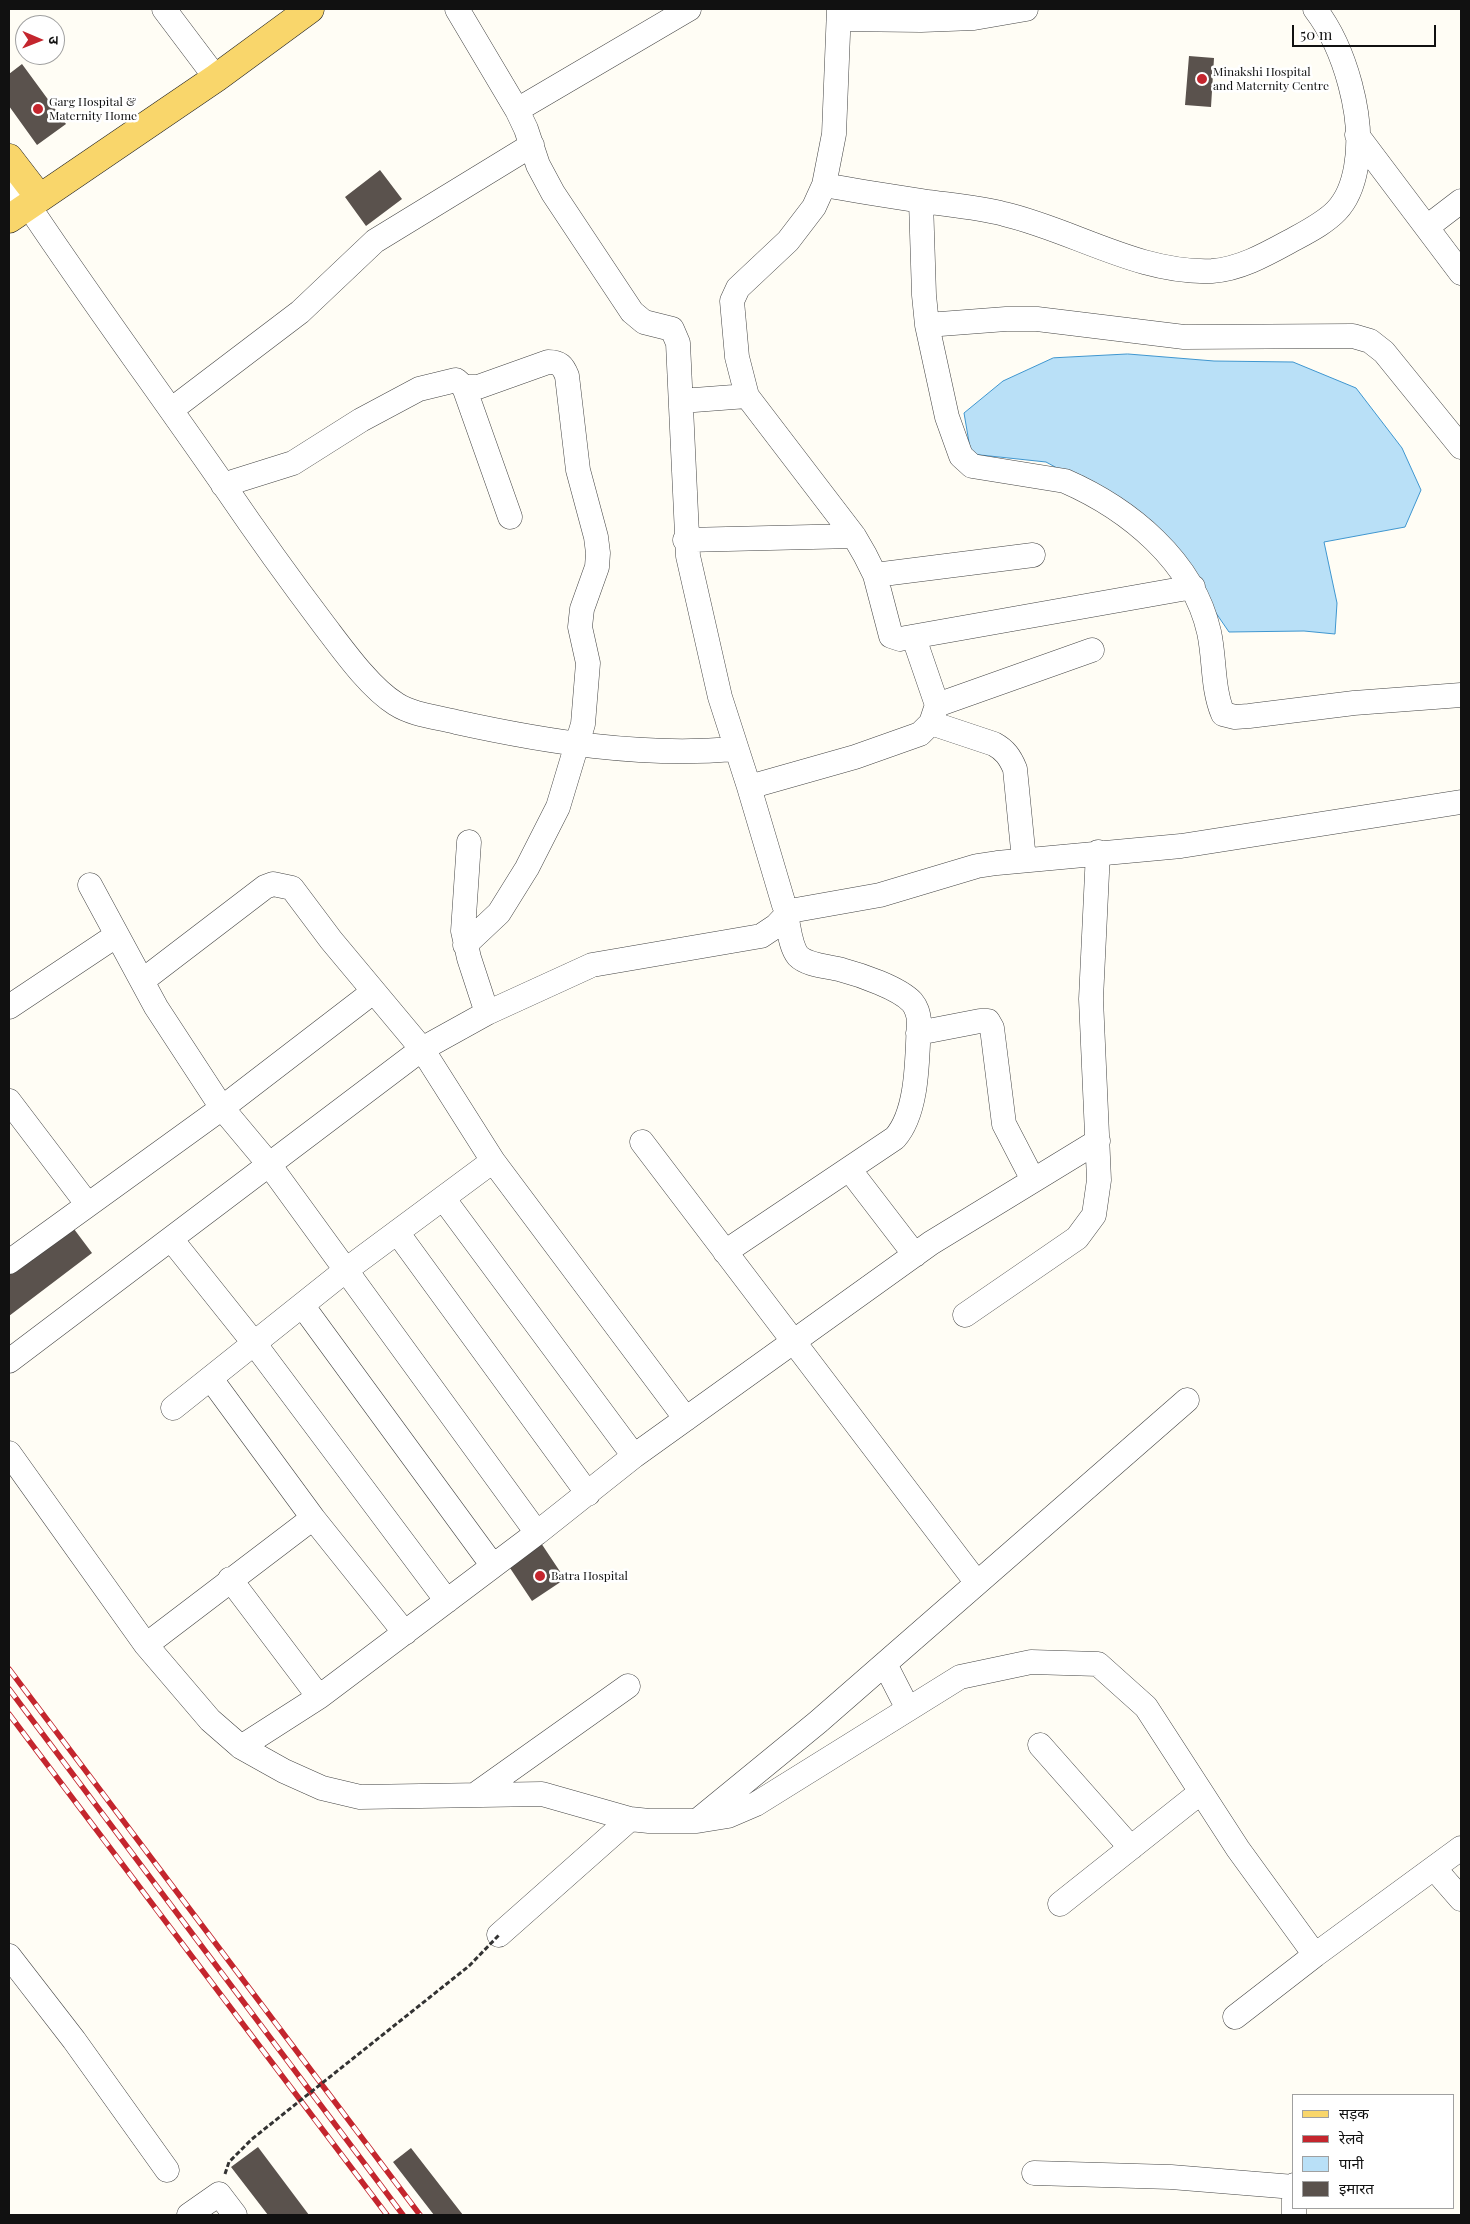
<!DOCTYPE html>
<meta charset="utf-8">
<style>
body{margin:0}
#map{position:relative;width:1470px;height:2224px;overflow:hidden;background:#fffdf5;font-family:"Playfair Display","Noto Sans Devanagari",serif}
canvas{display:block}
.frame{position:absolute;inset:0;border:10px solid #111;pointer-events:none}
.legend{position:absolute;left:1292px;top:2094px;width:162px;height:115px;box-sizing:border-box;background:#fff;border:1px solid #a0a0a0;margin:0;padding:6px 9px;list-style:none;font-size:15px;color:#111}
.legend li{display:flex;align-items:center;gap:10px;height:25px}
.legend b{width:25px;border:1px solid #a0a0a0}
.north{position:absolute;left:15px;top:15px;width:50px;height:50px;box-sizing:border-box;background:#fff;border:1px solid #a0a0a0;border-radius:50%;rotate:91deg;font-size:14px;font-weight:700;line-height:20px;text-align:center;color:#111}
.north::after{content:'';display:block;margin:auto;width:18px;height:22px;background:#c4262e;clip-path:polygon(50% 0,100% 100%,50% 72%,0 100%)}
.scale{position:absolute;left:1292px;top:25px;width:144px;height:22px;box-sizing:border-box;border:2px solid #111;border-top:0;padding-left:6px;font-size:15px;line-height:18px;white-space:nowrap;color:#111;-webkit-text-stroke:4px #fff;paint-order:stroke}
</style>
<div id="map">
<canvas width="1470" height="2224"></canvas>
<div class="frame"></div>
<ul class="legend">
<li><b style="height:6px;background:#f9d66b"></b>सड़क</li>
<li><b style="height:6px;background:#c4262e"></b>रेलवे</li>
<li><b style="height:14px;background:#b9e0f7"></b>पानी</li>
<li><b style="height:14px;background:#5a524d"></b>इमारत</li>
</ul>
<div class="north">उ</div>
<div class="scale">50 m</div>
</div>
<script>
const context = document.querySelector('canvas').getContext('2d');
context.lineJoin = 'round';
function paint(path, color) { context.fillStyle = color; context.fill(path, 'evenodd'); }
function strokePath(path, color, width, dash) { context.strokeStyle = color; context.lineWidth = width; context.lineCap = dash ? 'butt' : 'round'; context.setLineDash(dash || []); context.stroke(path); }
function write(font, color, halo, rows, align = 'center') {
  context.font = font + ' "Playfair Display",serif'; context.lineWidth = 5; context.setLineDash([]); context.textBaseline = 'middle'; context.strokeStyle = halo; context.fillStyle = color; for (const [text, x, y, turn = 0] of rows) {
    context.save(); context.translate(x, y); context.rotate((+turn || 0) * Math.PI / 180); context.textAlign = isNaN(turn) ? turn : align; if (halo) context.strokeText(text, 0, 0); context.fillText(text, 0, 0); context.restore();
  }
}
const water = new Path2D(`
 M1128 354 1214 361 1293 362 1356 388 1402 448 1421 490 1405 527 1324 542 1337 603 1335 634 1304 631 1229 632 1205 597 1099 491 1046 462 971 454 964 413 1003 381 1053 358Z`);
paint(water, '#b9e0f7');
strokePath(water, '#3f96cf', 1);
paint(new Path2D(`
 M1189 56 1214 58 1211 107 1185 105Z
 M22 64 66 124 37 145 9 106V74Z
 M380 170 402 199 366 226 345 197Z
 M71 1225 92 1253 9 1316V1272Z
 M541 1543 565 1579 532 1601 508 1565Z
 M258 2147 309 2215H268L231 2167Z
 M411 2148 463 2215H434L393 2162Z`), '#5a524d');
const minor = new Path2D(`
 M164 9 216 78
 M457 9 517 110 526 129 538 165 553 193 632 312 644 322 672 329 678 343 688 556 720 697 749 787 784 905 790 911 880 895 977 866 997 863 1181 846 1461 802
 M839 19 921 20 974 18 1026 9
 M517 110 689 9
 M1357 135 1461 273
 M824 185C857 191 889 196 922 201 949 205 977 207 1004 214 1073 230 1139 274 1212 271 1242 269 1270 252 1296 238 1331 219 1349 208 1356 167 1365 118 1345 48 1315 9
 M9 193 26 180
 M921 201 924 295 927 325 947 417 961 456 972 466 1065 481C1129 509 1193 561 1209 632 1215 659 1212 688 1223 714L1235 717 1249 716 1354 703 1461 695
 M28 205C92 301 160 393 225 487 257 534 290 580 324 625 343 650 370 688 396 704 413 715 437 717 456 722 547 742 641 757 735 749
 M1427 227 1461 201
 M927 325 1006 319H1037L1184 337 1353 336 1370 341 1384 352 1461 447
 M464 387 510 517
 M747 396 737 357 732 301 738 288 788 241 814 207 824 185 834 134 839 9
 M681 401 747 396 854 536 865 555 875 575 891 636 900 639 1193 587
 M171 410 300 312 375 241 532 145
 M223 485 293 463 361 420 419 389 456 380 464 387H478L548 362C560 362 563 366 567 376L578 470 596 537 598 553 597 567 582 609 580 627 588 663 583 724 558 807 527 868 499 913 465 945
 M685 540 854 536
 M875 575 1033 555
 M937 705 1092 650
 M931 723 994 744C1005 750 1010 757 1015 769L1024 860
 M749 787 855 757 920 734 931 723 937 705 914 638
 M469 842 463 931 469 958 487 1013
 M90 885 156 1007 222 1108 268 1163 537 1533
 M142 981 265 887 273 884 292 888 331 940 422 1049 493 1161 686 1419
 M9 1007 117 935
 M918 1033 980 1021H988L992 1028 1004 1124 1033 1180
 M9 1101 88 1205
 M642 1142 977 1583
 M849 1169 915 1255
 M443 1198 634 1456
 M397 1232 588 1494
 M171 1239 254 1343 447 1601
 M725 1252 895 1138C919 1111 917 1055 919 1020 918 1013 917 1008 912 1002 899 988 861 975 842 970 829 966 808 966 798 956 790 946 789 927 786 915
 M9 1262 222 1108 373 992
 M302 1305 493 1566
 M965 1315 1077 1238 1094 1215 1099 1180 1091 999 1098 852
 M9 1361 422 1049 487 1013 592 965 761 936 776 926 790 911
 M173 1408 346 1270 493 1161
 M9 1453 146 1645 210 1720 241 1747 284 1771 322 1788 360 1797 542 1794 630 1819 649 1821H697L728 1816 756 1804 960 1677 1031 1662 1098 1664 1146 1707 1238 1849 1315 1955
 M313 1518 405 1633
 M230 1579 319 1697
 M146 1645 313 1518 211 1379
 M885 1664 908 1709
 M1040 1745 1131 1848
 M241 1747 319 1697 537 1533 634 1456 931 1243 1098 1141
 M476 1794 628 1686
 M697 1821 818 1722 1187 1400
 M1434 1868 1461 1899
 M1060 1904 1201 1792
 M499 1935 630 1819
 M9 1956 74 2040 167 2170
 M1235 2017 1315 1955 1461 1848
 M1034 2173 1171 2177 1294 2187
 M189 2215 219 2194 235 2215
 M1294 2215V2185`);
const major = new Path2D(`
 M9 158 39 197
 M9 219 216 78 310 9`);
strokePath(minor, '#444', 25);
strokePath(major, '#222', 29);
strokePath(new Path2D(`
 M225 2174 229 2162 252 2139`), '#333', 3, [5, 2.5]);
strokePath(minor, '#fff', 24);
strokePath(major, '#f9d66b', 28);
const rail = new Path2D(`
 M9 1669 420 2215
 M9 1689 403 2215
 M9 1714 387 2215`);
strokePath(rail, '#c4262e', 5.5);
strokePath(rail, '#fff', 4, [11]);
strokePath(new Path2D(`
 M252 2139 469 1966 499 1935`), '#333', 3, [5, 2.5]);
for (const [x, y, r, color] of [
 [1202,79,6,"#c4262e"],
 [38,109,6,"#c4262e"],
 [540,1576,6,"#c4262e"]
]) { const dot = new Path2D(); dot.arc(x, y, r, 0, 2 * Math.PI); context.fillStyle = color; context.fill(dot); strokePath(dot, '#fff', 2); }
write('12px', '#111', '#fff', [
 ["Minakshi Hospital",1213,72],
 ["and Maternity Centre",1213,86],
 ["Garg Hospital &",49,102],
 ["Maternity Home",49,116],
 ["Batra Hospital",551,1576]
], 'left');
</script>
